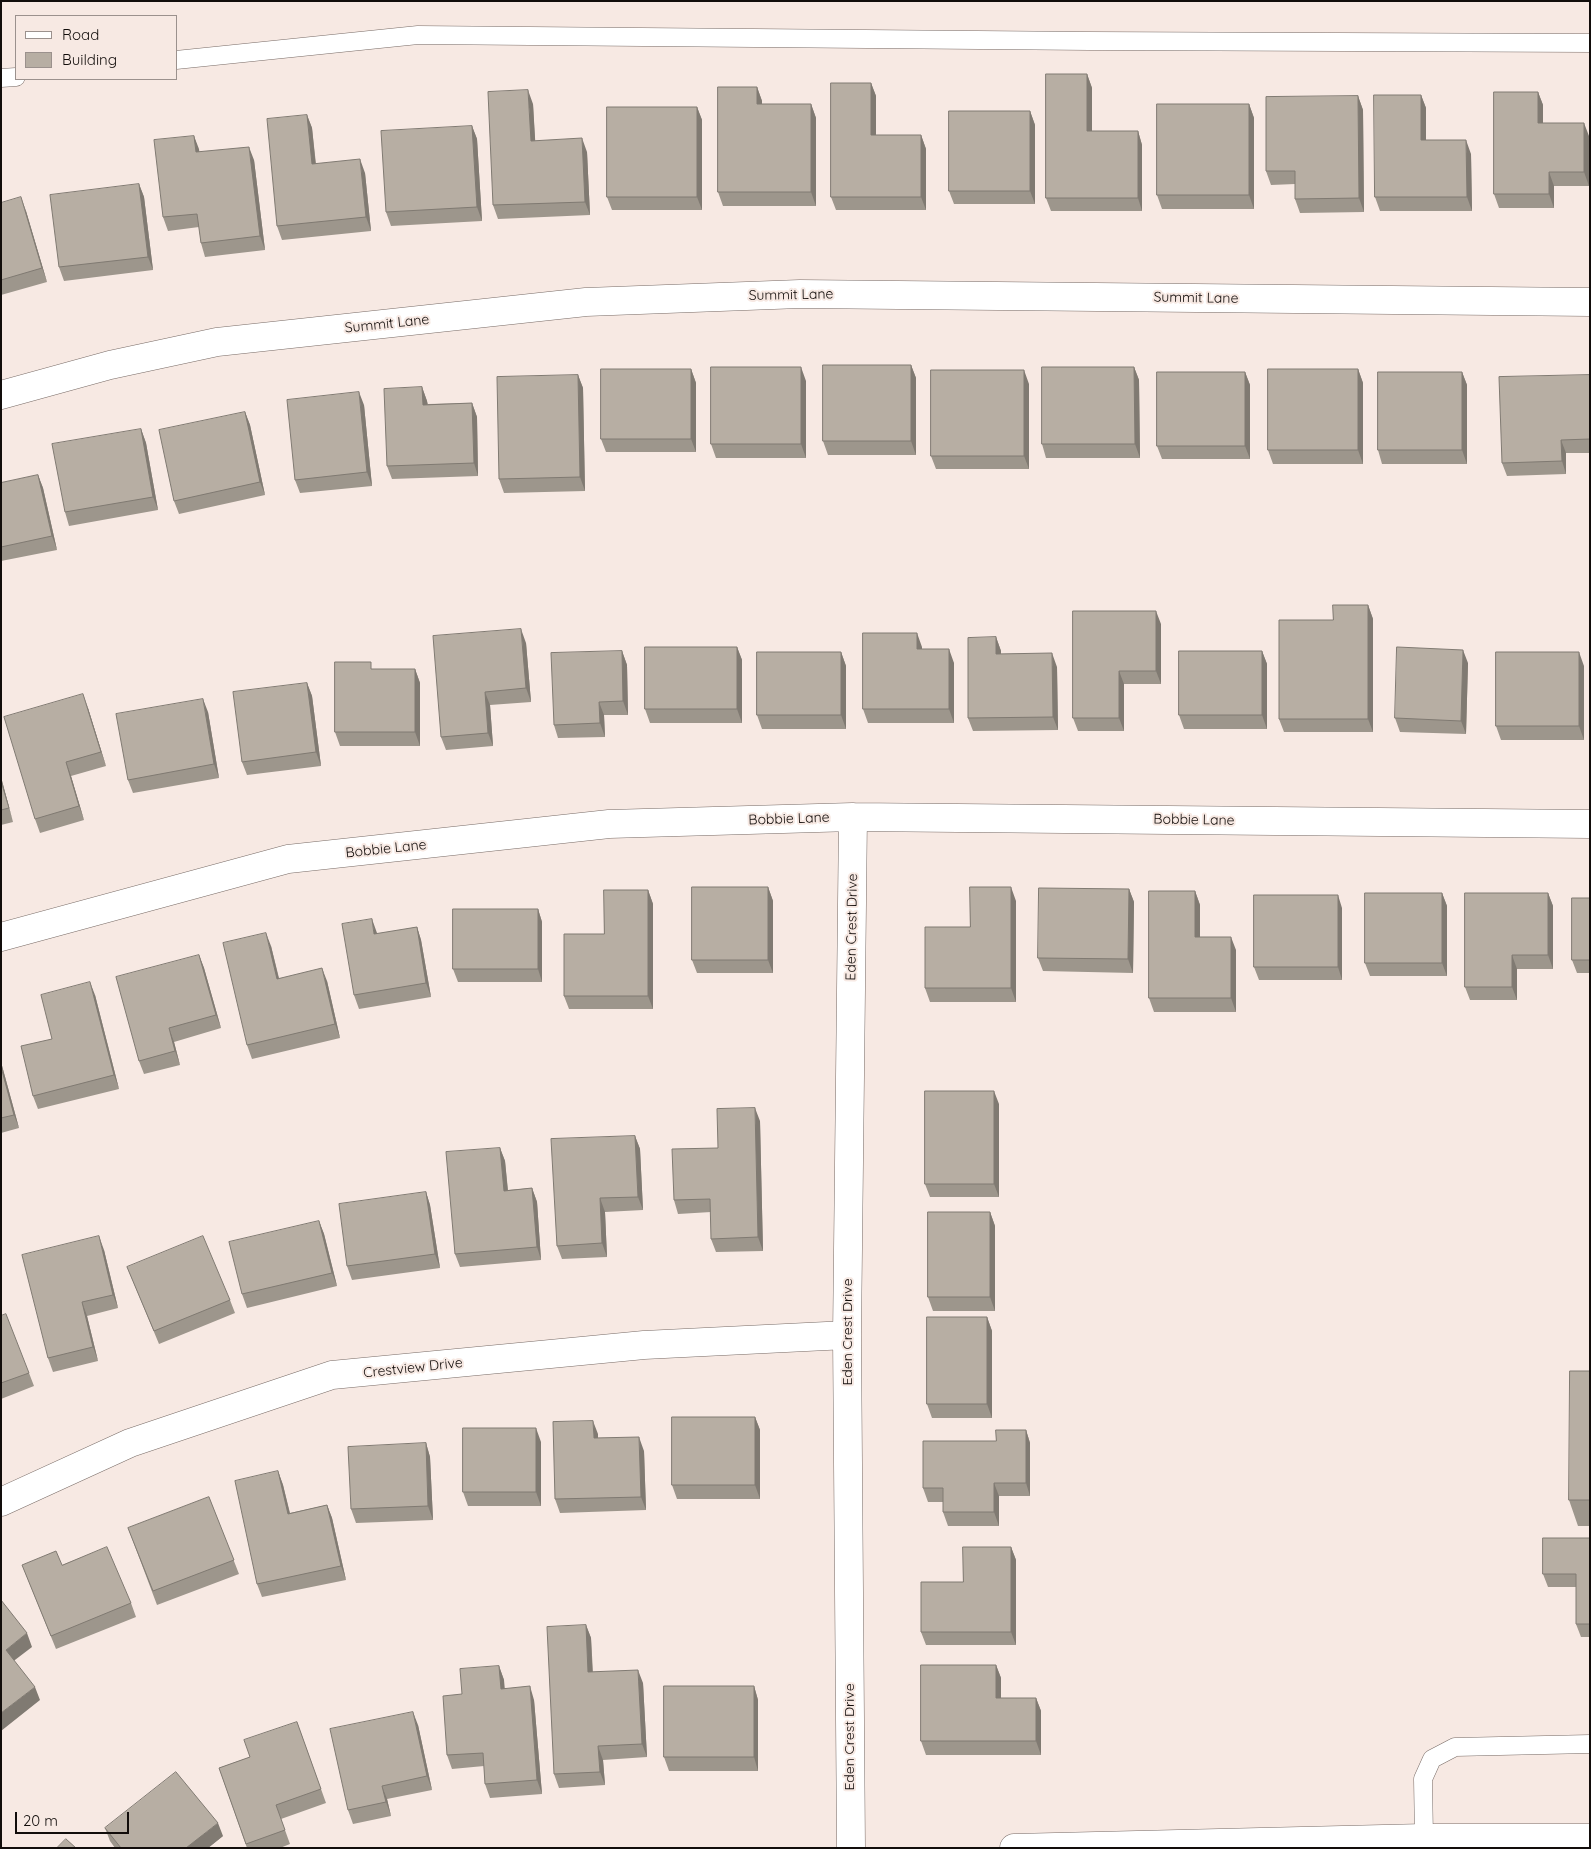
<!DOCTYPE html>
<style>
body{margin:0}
#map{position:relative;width:1591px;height:1849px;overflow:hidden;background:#f7e9e3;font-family:Quicksand,sans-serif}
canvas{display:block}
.frame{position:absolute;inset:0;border:2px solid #120d0b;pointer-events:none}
.legend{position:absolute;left:15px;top:15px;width:162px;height:65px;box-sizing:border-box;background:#f7e9e3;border:1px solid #9b918d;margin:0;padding:6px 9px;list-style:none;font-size:15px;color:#120d0b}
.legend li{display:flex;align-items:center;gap:10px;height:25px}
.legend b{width:25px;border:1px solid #9b918d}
.scale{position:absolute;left:15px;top:1812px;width:114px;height:22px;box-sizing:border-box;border:2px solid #120d0b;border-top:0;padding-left:6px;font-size:15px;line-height:18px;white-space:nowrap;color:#120d0b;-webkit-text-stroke:4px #f7e9e3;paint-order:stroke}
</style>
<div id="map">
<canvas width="1591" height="1849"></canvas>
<div class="frame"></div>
<ul class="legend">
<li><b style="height:6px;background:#fff"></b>Road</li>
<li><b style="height:14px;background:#b7aea3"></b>Building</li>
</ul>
<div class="scale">20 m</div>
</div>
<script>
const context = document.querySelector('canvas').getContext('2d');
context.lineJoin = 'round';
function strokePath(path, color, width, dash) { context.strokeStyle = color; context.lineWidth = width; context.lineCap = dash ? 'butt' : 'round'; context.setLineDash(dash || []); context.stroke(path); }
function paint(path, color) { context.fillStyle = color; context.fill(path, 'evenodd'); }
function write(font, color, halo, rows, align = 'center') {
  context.font = font + ' Quicksand,sans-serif'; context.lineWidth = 4; context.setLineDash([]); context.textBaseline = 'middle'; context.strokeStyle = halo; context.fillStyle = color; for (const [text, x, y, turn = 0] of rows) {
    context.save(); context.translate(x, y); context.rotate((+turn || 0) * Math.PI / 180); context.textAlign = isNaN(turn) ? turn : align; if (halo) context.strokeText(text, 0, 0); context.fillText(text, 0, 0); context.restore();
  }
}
const lane = new Path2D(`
 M176 60 418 35 1090 41 1590 43
 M1 78 16 77
 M1424 1838 1423 1779 1432 1759 1455 1747 1590 1744`);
const street = new Path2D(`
 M1 395 110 365 217 342 586 302 800 294 1590 302
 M1 937 288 859 609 824 853 817 1590 824
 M1 1502 130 1443 332 1375 644 1345 847 1335
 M851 1848 847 1335 853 817
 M1014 1848 1424 1838H1590`);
strokePath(lane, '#786b66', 19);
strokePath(street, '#786b66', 29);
strokePath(lane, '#fff', 18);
strokePath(street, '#fff', 28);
paint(new Path2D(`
 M1087 74 1092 88V131H1138L1142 145V211H1051L1046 198Z
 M871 83 876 96V135H921L926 149V210H836L831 197Z
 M757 87 762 101V104H811L816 118V206H723L718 192Z
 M1538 92 1543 105V123L1589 136V186H1554V208H1499L1494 194Z
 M1421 95 1426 108V140L1471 154 1472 211H1380L1375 197Z
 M1358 96 1363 110 1364 212 1300 213 1295 199V184L1271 185 1266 171Z
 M533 104 535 141 587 152 590 215 498 219 493 205Z
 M1249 104 1254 118V209H1162L1157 195Z
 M697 107 702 120V210H612L607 197Z
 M1030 111 1035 125V204H954L949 191Z
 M307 115 312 128 316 164 365 173 371 231 282 240 277 226Z
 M472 126 477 139 482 221 391 226 386 212Z
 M194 136 199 152 254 160 265 250 205 257 201 243 199 227 168 231 163 217Z
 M139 184 144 197 153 270 64 281 59 267Z
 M1 203 26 211 47 282 1 295Z
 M911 365 916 378V455H828L823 441Z
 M1134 367 1139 380 1140 458H1046L1042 444Z
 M691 369 696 383V452H606L601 439Z
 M1358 369 1363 383V464H1273L1268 450Z
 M1245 372 1250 385V459H1162L1157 446Z
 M1462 372 1467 385V464H1382L1378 450Z
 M578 375 583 388 585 491 504 493 499 479Z
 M1590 375V453H1566V474L1507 476 1502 463Z
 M806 381V458H716L711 444Z
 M1029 384V469H936L931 456Z
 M422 387 427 401 428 404 472 403 477 417 478 476 392 479 387 466Z
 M364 405 372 486 300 493 295 480Z
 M245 412 250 425 265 495 179 514 174 501Z
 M141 429 146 443 158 510 69 526 65 512Z
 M38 475 43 488 57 550 1 561V483Z
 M1368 605 1373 619V732H1284L1279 719 1333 620Z
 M1161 624V684H1124V731H1078L1073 718Z
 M996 637 1001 651V654L1057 667 1058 730 973 731 968 718Z
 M526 643 531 702 490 705 493 746 446 750 441 737Z
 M737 647 742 660V723H650L645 709Z
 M922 647V649L954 663V723H868L863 709Z
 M622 651 627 665 628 715H604L605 737 558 738 554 725Z
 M1262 651 1267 664V729H1184L1179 715Z
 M841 652 846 666V729H762L757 715Z
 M1468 663 1466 734 1400 732 1395 718Z
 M1584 666V740H1501L1496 726Z
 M373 669H415L420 683V746H340L335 732Z
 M307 683 312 696 321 766 247 775 242 762Z
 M88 708 106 766 71 776 84 820 40 833 35 819Z
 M208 712 219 778 133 793 128 780Z
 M1 777 13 822 1 825Z
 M768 887 773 901V973H697L692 960Z
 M1129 889 1134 902 1133 973 1043 971 1038 958Z
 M648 890 653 904V1009H569L564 996 604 934Z
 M1195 891 1200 905V937L1236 950V1012H1154L1149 998Z
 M1442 893 1447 906V976H1370L1365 963Z
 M1548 893 1553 906V969H1517V1000H1470L1465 987Z
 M1590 898V973H1577L1572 960Z
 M1016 901V1002H930L925 988 970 927Z
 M1342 908V980H1259L1254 967Z
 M538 909 542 922V982H458L453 969Z
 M417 927 421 940 431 997 359 1009 354 995 377 934Z
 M271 946 279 978 327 981 340 1038 252 1059 247 1045Z
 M199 955 204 968 221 1028 174 1042 180 1065 144 1074 139 1061Z
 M95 995 119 1089 38 1109 33 1096 52 1039Z
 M1 1062 19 1128 1 1133Z
 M999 1104V1197H930L925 1184Z
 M760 1121 763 1251 716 1252 711 1239V1212L678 1214 674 1200 718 1148Z
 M635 1136 640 1149 643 1210 605 1212 607 1257 562 1259 557 1246Z
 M500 1148 505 1161 508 1190 532 1188 537 1202 541 1260 460 1267 455 1254Z
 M426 1192 430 1205 440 1268 352 1280 347 1266Z
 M990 1212 995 1226V1311H933L928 1297Z
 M319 1221 324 1234 337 1286 247 1308 242 1294Z
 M104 1250 118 1308 87 1316 98 1361 53 1372 48 1358Z
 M127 1267 230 1300 235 1313 159 1344Z
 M1 1316 29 1373 34 1386 1 1399Z
 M987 1317 992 1331V1418H932L927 1404Z
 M1590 1371V1526H1578L1569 1500Z
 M755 1417 760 1430V1499H677L672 1485Z
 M1026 1430 1030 1443V1496H999V1526H948L943 1512V1502H928L923 1488 996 1441Z
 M598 1434V1438L644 1451 646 1510 560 1513 555 1499Z
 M541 1442V1506H468L463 1492Z
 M426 1443 430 1457 433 1520 356 1523 351 1509Z
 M278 1471 283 1485 290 1513 327 1505 332 1518 346 1580 262 1597 257 1584Z
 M209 1497 239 1574 157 1605 128 1528Z
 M1590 1538V1637H1581L1576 1624V1587H1548L1543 1574Z
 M1011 1547 1016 1560V1645H926L921 1632 963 1582Z
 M22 1565 131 1603 136 1617 56 1649Z
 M586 1625 591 1638 593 1672 643 1683 647 1757 603 1760 605 1785 559 1788 554 1774Z
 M996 1665 1001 1678V1698H1036L1041 1711V1755H926L921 1741Z
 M499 1666 504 1680V1688L534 1700 542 1794 490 1798 485 1784 484 1766 452 1769 447 1755 462 1694Z
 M754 1686 758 1700V1771H669L664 1757Z
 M297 1722 326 1803 281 1819 290 1844 280 1848H247L219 1768 250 1757Z
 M418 1725 432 1790 387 1799 391 1816 353 1824 348 1810Z
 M105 1828 223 1836 208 1848H115L110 1841Z`), '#9d968c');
paint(new Path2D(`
 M1087 74 1092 88V145L1087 131Z
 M871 83 876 96V149L871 135Z
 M757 87 762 101V118L757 104Z
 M528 90 533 104 536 154 531 141Z
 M1538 92 1543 105V136L1538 123Z
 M1421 95 1426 108V154L1421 140Z
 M1358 96 1363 110 1364 212 1359 198Z
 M811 104 816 118V206L811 192Z
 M1249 104 1254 118V209L1249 195Z
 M697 107 702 120V210L697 197Z
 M1030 111 1035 125V204L1030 191Z
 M307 115 312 128 317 178 312 164Z
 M1584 123 1589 136V186L1584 172Z
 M472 126 477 139 482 221 477 207Z
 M1138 131 1142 145V211L1138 198Z
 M921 135 926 149V210L921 197Z
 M194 136 199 149 201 166 196 152Z
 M582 138 587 152 590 215 585 202Z
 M1466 140 1471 154 1472 211 1467 197Z
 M249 147 254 160 265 250 260 236Z
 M360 159 365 173 371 231 366 217Z
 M1549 172 1554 186V208L1549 194Z
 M139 184 144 197 153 270 148 257Z
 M21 197 26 211 47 282 42 268Z
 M911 365 916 378V455L911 441Z
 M801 367 806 381V458L801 444Z
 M1134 367 1139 380 1140 458 1135 444Z
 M691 369 696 383V452L691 439Z
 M1358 369 1363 383V464L1358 450Z
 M1024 370 1029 384V469L1024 456Z
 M1245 372 1250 385V459L1245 446Z
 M1462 372 1467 385V464L1462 450Z
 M578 375 583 388 585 491 580 477Z
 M422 387 427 401 428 418 423 405Z
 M359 392 364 405 372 486 367 472Z
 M472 403 477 417 478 476 474 463Z
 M245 412 250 425 265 495 260 482Z
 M141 429 146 443 158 510 153 497Z
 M1561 440 1566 453V474L1562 461Z
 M38 475 43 488 57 550 52 536Z
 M1368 605 1373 619V732L1368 719Z
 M1156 611 1161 624V684L1156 671Z
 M521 629 526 643 531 702 526 688Z
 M917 633 922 647V663L917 649Z
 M996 637 1001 651V667L996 654Z
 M737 647 742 660V723L737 709Z
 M949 649 954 663V723L949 709Z
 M1463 650 1468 663 1466 734 1461 721Z
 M622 651 627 665 628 715 623 701Z
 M1262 651 1267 664V729L1262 715Z
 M841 652 846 666V729L841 715Z
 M1579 652 1584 666V740L1579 726Z
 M1052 653 1057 667 1058 730 1053 717Z
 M415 669 420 683V746L415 732Z
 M1119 671 1124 684V731L1119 718Z
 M307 683 312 696 321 766 316 752Z
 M485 692 490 705 493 746 488 733Z
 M83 694 88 708 106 766 101 752Z
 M203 699 208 712 219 778 214 764Z
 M599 702 604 715 605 737 600 723Z
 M66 762 71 776 84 820 79 806Z
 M1 777 13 822 9 808 1 781Z
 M768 887 773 901V973L768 960Z
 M1011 887 1016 901V1002L1011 988Z
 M1129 889 1134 902 1133 973 1128 959Z
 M648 890 653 904V1009L648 996Z
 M1195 891 1200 905V950L1195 937Z
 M1442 893 1447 906V976L1442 963Z
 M1548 893 1553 906V969L1548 955Z
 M1338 895 1342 908V980L1338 967Z
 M538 909 542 922V982L538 969Z
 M372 919 377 933 379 948 374 934Z
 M417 927 421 940 431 997 426 983Z
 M266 933 271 946 282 992 277 979Z
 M1231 937 1236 950V1012L1231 998Z
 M199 955 204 968 221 1028 216 1015Z
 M1512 955 1517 969V1000L1512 987Z
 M322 968 327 981 340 1038 335 1024Z
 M90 982 95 995 119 1089 114 1075Z
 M169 1028 174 1042 180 1065 175 1051Z
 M1 1062 19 1128 14 1115 1 1067Z
 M994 1091 999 1104V1197L994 1184Z
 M755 1108 760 1121 763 1251 758 1237Z
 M635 1136 640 1149 643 1210 638 1197Z
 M500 1148 505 1161 509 1204 504 1191Z
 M532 1188 537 1202 541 1260 537 1247Z
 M426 1192 430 1205 440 1268 435 1254Z
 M600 1198 605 1212 607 1257 602 1243Z
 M990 1212 995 1226V1311L990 1297Z
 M319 1221 324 1234 337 1286 332 1273Z
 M99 1236 104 1250 118 1308 113 1295Z
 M82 1302 87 1316 98 1361 93 1347Z
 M987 1317 992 1331V1418L987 1404Z
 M755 1417 760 1430V1499L755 1485Z
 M593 1421 598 1434V1452L594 1438Z
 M536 1428 541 1442V1506L536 1492Z
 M1026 1430 1030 1443V1496L1026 1483Z
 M639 1437 644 1451 646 1510 641 1497Z
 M426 1443 430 1457 433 1520 428 1506Z
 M278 1471 283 1485 293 1527 288 1514Z
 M994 1483 999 1496V1526L994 1512Z
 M327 1505 332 1518 346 1580 341 1566Z
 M1011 1547 1016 1560V1645L1011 1632Z
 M586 1625 591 1638 593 1686 588 1672Z
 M27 1633 32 1647 11 1663 6 1650Z
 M996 1665 1001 1678V1711L996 1698Z
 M499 1666 504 1680 506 1702 501 1689Z
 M638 1670 643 1683 647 1757 642 1744Z
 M530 1686 534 1700 542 1794 537 1780Z
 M754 1686 758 1700V1771L754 1757Z
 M35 1687 40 1700 1 1731V1713Z
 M1036 1698 1041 1711V1755L1036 1741Z
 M413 1712 418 1725 432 1790 427 1776Z
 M598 1746 603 1760 605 1785 600 1772Z
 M382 1786 387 1799 391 1816 386 1802Z
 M218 1823 223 1836 208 1848H186Z`), '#807a72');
const building = new Path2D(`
 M1046 74H1087V131H1138V198H1046Z
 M831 83H871V135H921V197H831Z
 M718 87H757V104H811V192H718Z
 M528 90 531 141 582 138 585 202 493 205 488 92Z
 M1494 92H1538V123H1584V172H1549V194H1494Z
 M1374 95H1421V140H1466L1467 197H1375Z
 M1358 96 1359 198 1295 199V171H1266V97Z
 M1157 104H1249V195H1157Z
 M607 107H697V197H607Z
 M949 111H1030V191H949Z
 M307 115 312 164 360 159 366 217 277 226 267 119Z
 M472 126 477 207 386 212 381 131Z
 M194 136 196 152 249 147 260 236 201 243 197 214 163 217 154 140Z
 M139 184 148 257 59 267 50 195Z
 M21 197 42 268 1 280V203Z
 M823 365H911V441H823Z
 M711 367H801V444H711Z
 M1042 367H1134L1135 444H1042Z
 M601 369H691V439H601Z
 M1268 369H1358V450H1268Z
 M931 370H1024V456H931Z
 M1157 372H1245V446H1157Z
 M1378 372H1462V450H1378Z
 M578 375 580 477 499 479 497 377Z
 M1590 375V439L1561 440 1562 461 1502 463 1499 377Z
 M422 387 423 405 472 403 474 463 387 466 384 389Z
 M359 392 367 472 295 480 287 400Z
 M245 412 260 482 174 501 159 430Z
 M141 429 153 497 65 512 52 444Z
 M38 475 52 536 1 547V483Z
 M1333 605H1368V719H1279V620H1333Z
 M1073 611H1156V671H1119V718H1073Z
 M521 629 526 688 485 692 488 733 441 737 433 636Z
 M863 633H917V649H949V709H863Z
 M996 637V654L1052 653 1053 717 968 718V638Z
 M645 647H737V709H645Z
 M1397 647 1463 650 1461 721 1395 718Z
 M622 651 623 701 599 702 600 723 554 725 551 653Z
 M1179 651H1262V715H1179Z
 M757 652H841V715H757Z
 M1496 652H1579V726H1496Z
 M335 662H371V669H415V732H335Z
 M307 683 316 752 242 762 233 692Z
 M83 694 101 752 66 762 79 806 35 819 4 717Z
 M203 699 214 764 128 780 116 714Z
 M1 781 9 808 1 810Z
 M692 887H768V960H692Z
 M970 887H1011V988H925V927H970Z
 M1039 888 1129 889 1128 959 1038 958Z
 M604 890H648V996H564V934H604Z
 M1149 891H1195V937H1231V998H1149Z
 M1365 893H1442V963H1365Z
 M1465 893H1548V955H1512V987H1465Z
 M1254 895H1338V967H1254Z
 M1572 898H1590V960H1572Z
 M453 909H538V969H453Z
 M372 919 374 934 417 927 426 983 354 995 342 924Z
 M266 933 277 979 322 968 335 1024 247 1045 223 943Z
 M199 955 216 1015 169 1028 175 1051 139 1061 116 977Z
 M90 982 114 1075 33 1096 21 1046 52 1039 41 995Z
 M1 1067 14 1115 1 1118Z
 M925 1091H994V1184H925Z
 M755 1108 758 1237 711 1239 710 1199 674 1200 672 1149 718 1148 717 1109Z
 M635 1136 638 1197 600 1198 602 1243 557 1246 551 1139Z
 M500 1148 504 1191 532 1188 537 1247 455 1254 446 1152Z
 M426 1192 435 1254 347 1266 339 1204Z
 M928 1212H990V1297H928Z
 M319 1221 332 1273 242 1294 229 1242Z
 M99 1236 113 1295 82 1302 93 1347 48 1358 22 1255Z
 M203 1236 230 1300 154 1331 127 1267Z
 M6 1314 29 1373 1 1383V1316Z
 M927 1317H987V1404H927Z
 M1570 1371H1590V1500H1569Z
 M672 1417H755V1485H672Z
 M593 1421 594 1438 639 1437 641 1497 555 1499 553 1422Z
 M463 1428H536V1492H463Z
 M996 1430H1026V1483H994V1512H943V1488H923V1441H996Z
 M426 1443 428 1506 351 1509 348 1447Z
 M278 1471 288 1514 327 1505 341 1566 257 1584 235 1481Z
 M209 1497 234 1560 153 1591 128 1528Z
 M1543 1538H1590V1624H1576V1574H1543Z
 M107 1547 131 1603 51 1636 22 1565 56 1551 62 1565Z
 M963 1547H1011V1632H921V1582H963Z
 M1 1600 27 1633 6 1650 35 1687 1 1713Z
 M586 1625 588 1672 638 1670 642 1744 598 1746 600 1772 554 1774 547 1627Z
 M921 1665H996V1698H1036V1741H921Z
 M499 1666 501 1689 530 1686 537 1780 485 1784 483 1753 447 1755 443 1696 462 1694 460 1669Z
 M664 1686H754V1757H664Z
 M413 1712 427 1776 382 1786 386 1802 348 1810 330 1729Z
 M297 1722 321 1789 276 1805 285 1830 246 1844 219 1768 250 1757 244 1740Z
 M176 1772 218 1823 186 1848H121L105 1828Z
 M66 1839 76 1848H57Z`);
paint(building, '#b7aea3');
strokePath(building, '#807a72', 1);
write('14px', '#120d0b', '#f7e9e3', [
 ["Summit Lane",791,295,-1],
 ["Summit Lane",1196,298,1],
 ["Summit Lane",387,324,-6],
 ["Bobbie Lane",789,819,-2],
 ["Bobbie Lane",1194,820,1],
 ["Bobbie Lane",386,849,-6],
 ["Eden Crest Drive",852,927,-89],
 ["Eden Crest Drive",848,1332,-90],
 ["Crestview Drive",413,1368,-6],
 ["Eden Crest Drive",850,1737,-90]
]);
</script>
